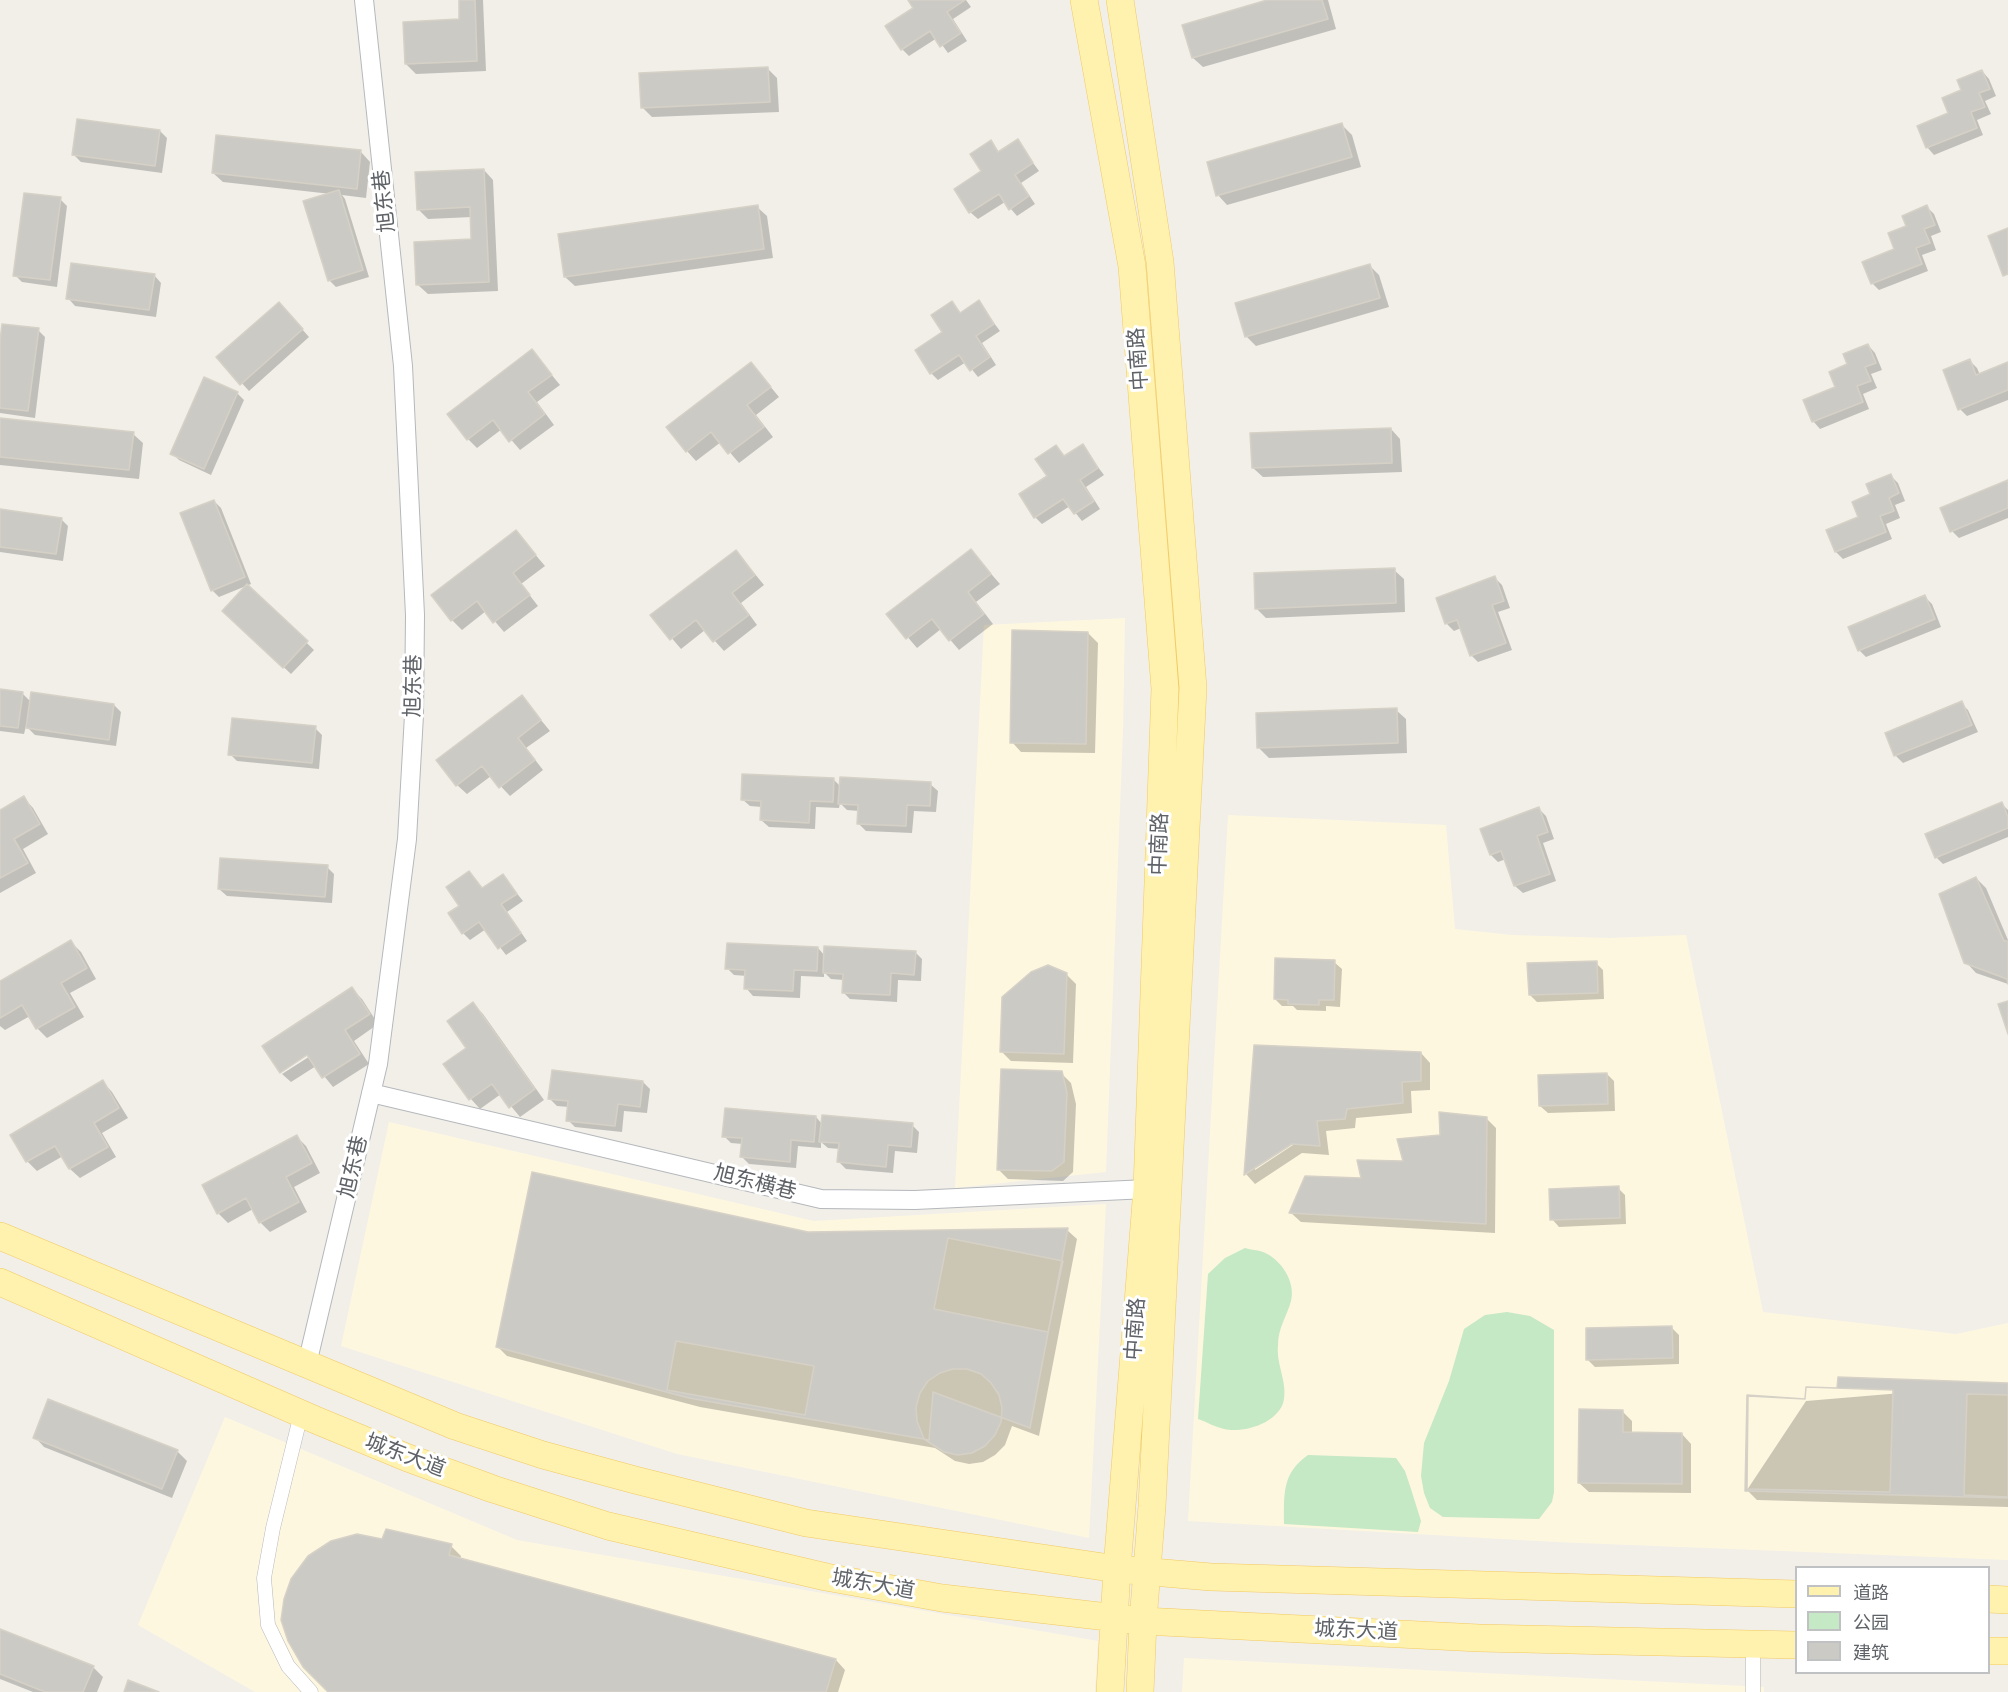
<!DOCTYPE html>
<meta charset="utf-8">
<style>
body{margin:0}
#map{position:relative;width:2008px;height:1692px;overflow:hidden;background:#f1efe8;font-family:"Fira Sans Condensed","Noto Sans SC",sans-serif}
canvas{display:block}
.legend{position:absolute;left:1795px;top:1566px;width:195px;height:108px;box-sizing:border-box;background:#fff;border:2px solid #bfc1c3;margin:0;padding:8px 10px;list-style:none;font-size:18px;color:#5f6368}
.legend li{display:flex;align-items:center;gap:12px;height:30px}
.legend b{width:30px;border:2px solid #bfc1c3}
</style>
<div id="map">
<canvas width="2008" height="1692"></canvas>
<ul class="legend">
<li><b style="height:8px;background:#fff2af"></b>道路</li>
<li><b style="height:16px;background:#c5e8c5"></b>公园</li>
<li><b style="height:16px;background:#cccac5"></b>建筑</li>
</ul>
</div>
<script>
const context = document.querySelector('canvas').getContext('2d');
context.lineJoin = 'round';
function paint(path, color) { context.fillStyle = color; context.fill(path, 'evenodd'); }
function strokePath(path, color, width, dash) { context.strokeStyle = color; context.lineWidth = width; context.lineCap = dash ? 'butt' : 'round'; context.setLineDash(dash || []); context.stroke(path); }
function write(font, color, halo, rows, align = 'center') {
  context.font = font + ' "Fira Sans Condensed","Noto Sans SC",sans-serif'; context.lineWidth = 6; context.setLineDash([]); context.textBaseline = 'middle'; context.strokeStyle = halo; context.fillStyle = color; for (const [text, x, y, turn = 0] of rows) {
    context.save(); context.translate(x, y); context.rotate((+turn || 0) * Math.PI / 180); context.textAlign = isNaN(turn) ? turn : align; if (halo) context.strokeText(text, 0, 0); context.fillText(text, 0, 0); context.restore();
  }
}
paint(new Path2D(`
 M1125 618 1123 730 1106 1172 955 1188 984 625Z
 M1228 815 1446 825 1455 929 1512 935 1609 938 1686 935 1763 1312 1956 1334 2008 1323V1560L1555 1542 1188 1521Z
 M389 1122 814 1221 1106 1204 1089 1538 677 1454 341 1346Z
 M225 1417 517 1540 1098 1641 1095 1692H255L138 1625Z
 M1184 1658 1764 1687V1692H1182Z`), '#fef7e0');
paint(new Path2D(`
 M1245 1248C1251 1250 1258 1250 1263 1252 1281 1259 1296 1282 1291 1301 1287 1316 1278 1328 1278 1345 1276 1364 1287 1381 1284 1399 1281 1422 1244 1434 1224 1429 1215 1427 1207 1422 1198 1419L1208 1274 1225 1258Z
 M1507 1312 1530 1316 1554 1330V1492L1552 1502 1539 1519 1443 1517 1430 1508 1424 1493 1421 1476 1424 1443 1449 1381 1464 1329 1485 1315Z
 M1308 1455 1396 1458 1405 1471 1411 1489 1421 1521 1418 1532 1284 1524C1284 1494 1282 1473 1308 1455Z`), '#c5e8c5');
paint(new Path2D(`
 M460 0H483L486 71 416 74 406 64 461 20Z
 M909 0H966L971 7 953 19 967 41 948 53 937 38 909 56 902 49 887 27 915 9Z
 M1272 0H1328L1336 29 1203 67 1193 58Z
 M767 68 777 78 779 112 652 117 642 107Z
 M1982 71 1989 79 1996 96 1985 101 1991 114 1977 120 1983 135 1934 155 1927 147 1950 114 1963 91Z
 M1342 125 1352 135 1361 167 1227 205 1218 195Z
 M160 131 167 138 162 173 81 162 74 155Z
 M1017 141 1039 171 1021 183 1035 204 1017 216 1005 202 978 219 970 212 956 190 983 172 991 142 1000 153Z
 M361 152 370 162 366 198 342 195 345 199 369 277 336 287 329 280 331 194 223 182 213 173Z
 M484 170 493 180 498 291 428 294 418 285 473 241 472 217 428 219 418 209Z
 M60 199 67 206 57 287 22 282 15 275Z
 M757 207 767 216 773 258 575 286 565 277Z
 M1927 207 1934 214 1941 232 1931 236 1936 250 1922 255 1928 271 1879 290 1872 283 1896 250 1908 227Z
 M1370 266 1379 275 1389 307 1256 346 1246 336Z
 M154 275 161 283 156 317 75 306 68 298Z
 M978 302 1000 331 982 343 996 365 978 377 966 362 938 380 931 373 917 351 944 333 952 303 961 314Z
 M286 311 309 337 249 391 218 357Z
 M38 330 45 337 35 418 0 413V353Z
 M1868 345 1875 353 1882 370 1871 374 1877 388 1863 394 1869 409 1820 429 1813 421 1837 388 1849 365Z
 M532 351 560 385 537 402 554 425 520 450 502 429 477 448 468 439Z
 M1970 361 1977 368 1980 375 2008 364V400L1967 416 1960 409Z
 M751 363 779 397 756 415 773 437 739 463 721 442 696 461 687 451Z
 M237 393 244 400 211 475 179 460 172 453Z
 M0 420 133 434 143 443 139 479 0 465Z
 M1391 429 1400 439 1402 472 1263 477 1253 468Z
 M1082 446 1104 475 1086 487 1100 509 1082 521 1070 506 1042 524 1035 517 1049 477 1056 447 1065 457Z
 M1891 476 1898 483 1905 501 1895 505 1900 518 1886 524 1892 539 1843 559 1836 552 1828 531 1860 518 1872 495Z
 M2008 482V518L1959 538 1952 531Z
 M214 501 221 508 251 584 219 597 212 590Z
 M0 511 61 519 68 526 63 561 0 552Z
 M516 532 545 566 521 584 538 606 504 632 486 611 462 630 452 620Z
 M736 551 764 585 741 603 757 625 724 651 705 630 681 649 652 615Z
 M971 551 1000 584 976 602 993 624 959 650 941 629 917 648 888 614Z
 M1394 570 1404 579 1405 612 1266 618 1256 608Z
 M1495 578 1502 585 1510 608 1498 612 1512 650 1478 662 1471 655 1461 628 1454 631 1447 624 1438 599Z
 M248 586 314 650 291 674 224 611Z
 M1925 597 1932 604 1941 627 1866 657 1859 650Z
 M1088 633 1098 643 1095 753 1021 752 1012 742Z
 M0 690 22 693 31 702 114 705 121 712 116 746 35 735 26 726 24 734 0 731Z
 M522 697 550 731 526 748 543 770 510 796 491 776 467 794 457 785Z
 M1961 703 1968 710 1978 732 1903 763 1896 756 1887 734Z
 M1396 710 1406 719 1407 753 1269 758 1259 748Z
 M315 728 322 735 319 769 237 761 230 754Z
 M833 779 841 787 930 784 938 791 936 812 914 811 912 833 866 831 859 824V811L847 810 840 803 839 808 816 807 815 829 769 827 761 820 762 807 750 806 742 799Z
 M24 798 33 808 48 834 23 849 36 873 0 893V811Z
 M2002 804 2008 810V837L1943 864 1936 857Z
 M1539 809 1546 816 1554 839 1543 843 1556 881 1523 893 1515 886 1506 859 1498 862 1491 855Z
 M327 867 334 874 332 903 227 896 219 889Z
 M469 872 483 889 503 876 523 901 507 912 527 941 506 955 486 929 470 940 463 933Z
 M1976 878 1986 888 2008 940V984L1976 973 1966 962Z
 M71 942 81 952 96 979 70 993 84 1017 47 1038 37 1028 30 1016 5 1030 0 1026V983Z
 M818 948 825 956 915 952 922 959 921 981 898 980 897 1002 850 999 843 992 844 980 831 979 824 972V977L801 976 800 998 753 996 746 988 747 976 734 975 727 968Z
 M1334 962 1342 969 1340 1007 1326 1006V1011L1297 1010 1293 1006H1282L1275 999Z
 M1596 963 1603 970 1604 999 1537 1002 1530 995Z
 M1066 974 1076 984 1073 1063 1011 1061 1001 1051Z
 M352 989 362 999 378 1024 354 1041 369 1064 333 1087 316 1066 291 1082 282 1074 315 1053Z
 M473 1004 483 1014 544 1100 520 1117 501 1094 480 1109 471 1099 445 1064 468 1048Z
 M1255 1046 1421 1053 1430 1063V1090L1411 1091 1412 1113 1356 1118 1355 1128 1326 1131 1329 1155 1302 1153 1255 1184 1246 1174ZM1298 1139 1299 1141 1255 1170V1166Z
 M1061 1073 1071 1083 1076 1104 1073 1172 1063 1181 1008 1179 998 1169Z
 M1607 1074 1614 1081 1615 1111 1548 1113 1540 1106Z
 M103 1082 112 1092 128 1118 102 1133 116 1157 80 1178 70 1169 63 1156 37 1171 27 1161 12 1135Z
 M643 1082 650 1089 647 1113 624 1111 622 1132 575 1127 568 1120 569 1107 557 1106 550 1099Z
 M816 1117 822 1124 912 1125 919 1132 917 1153 895 1151 893 1173 846 1169 839 1162 840 1149 828 1148 821 1142V1148L798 1146 796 1168 749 1164 742 1157 743 1144 731 1143 724 1136Z
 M1486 1118 1496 1128 1495 1233 1301 1222 1291 1213 1405 1163 1442 1136Z
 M297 1137 306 1146 320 1173 294 1187 307 1212 270 1232 260 1222 253 1209 228 1223 218 1213Z
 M1618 1188 1625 1195 1626 1224 1559 1227 1552 1219Z
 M1067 1230 1077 1239 1039 1436 1012 1426 1005 1445 995 1455 983 1462 969 1464 955 1461 935 1448 700 1407 507 1356 498 1347 808 1234Z
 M1672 1328 1679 1335V1364L1595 1367 1588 1360Z
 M2008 1384V1507L1757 1500 1747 1490 1806 1401Z
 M1622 1411 1632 1421V1434H1682L1691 1444V1493L1589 1492 1579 1483Z
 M35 1437 177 1451 187 1461 172 1498 44 1447Z
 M383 1541 451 1546 461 1556 460 1559 836 1660 845 1670 838 1692H330Z
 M0 1630 93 1667 103 1677 97 1692H33L0 1679Z`), '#0003');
const building = new Path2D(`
 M459 0H475L477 61 405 64 403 22 459 19Z
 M908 0H965L947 12 961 33 940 47 930 31 901 50 885 26 913 8Z
 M1267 0H1322L1328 19 1192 58 1182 25Z
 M768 67 770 102 641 108 639 73Z
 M1982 70 1990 89 1979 93 1985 107 1971 112 1977 128 1926 148 1917 126 1948 113 1942 98 1961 90 1957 80Z
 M77 119 160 130 155 166 72 155Z
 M1342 123 1352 157 1216 196 1207 162Z
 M216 135 361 150 357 189 212 173Z
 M1018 139 1033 163 1015 175 1029 196 1009 210 999 194 969 213 954 189 981 171 970 154 991 140 998 152Z
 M484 169 489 282 416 285 414 242 471 239 470 207 417 210 415 172Z
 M339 190 363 270 328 281 303 201Z
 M24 193 61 197 50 280 13 276Z
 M758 205 764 249 564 277 558 234Z
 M1927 205 1935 225 1924 229 1930 243 1916 248 1922 264 1871 284 1862 262 1894 249 1888 233 1906 226 1902 216Z
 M2008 228V274L2003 276 1988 236Z
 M71 263 155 274 149 310 66 299Z
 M1370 264 1380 298 1245 337 1235 303Z
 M979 300 994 324 976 336 990 357 970 371 959 355 930 374 915 350 942 332 931 315 952 301 960 313Z
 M279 302 303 329 240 385 216 357Z
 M2 324 39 328 28 411 0 408V341Z
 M1868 344 1876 363 1865 367 1871 381 1857 386 1863 402 1812 422 1803 400 1835 387 1829 372 1847 364 1843 354Z
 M532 349 552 375 528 392 545 414 509 442 493 420 467 440 447 414Z
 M1970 359 1976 375 2008 362V390L1958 410 1943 370Z
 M751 362 771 387 747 405 764 427 728 454 711 432 686 452 666 427Z
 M204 377 238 392 204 469 170 454Z
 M0 418 134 432 129 470 0 457Z
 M1391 428 1392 463 1252 468 1250 433Z
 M1083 444 1098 468 1080 480 1094 501 1074 514 1063 499 1034 518 1019 494 1047 476 1035 459 1056 445 1064 456Z
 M1891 474 1899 493 1889 498 1894 511 1880 516 1886 532 1835 552 1826 530 1858 517 1852 502 1870 494 1866 484Z
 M2008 480V508L1950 532 1940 508Z
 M214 500 245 577 211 591 180 513Z
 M0 509 62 518 56 554 0 547Z
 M516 530 536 555 513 573 530 595 493 623 477 601 451 621 431 595Z
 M971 549 991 574 968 592 984 614 949 641 932 619 906 639 886 614Z
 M736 550 755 575 732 593 749 615 713 642 696 620 670 640 650 615Z
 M1395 568 1396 603 1255 609 1254 573Z
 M1495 576 1504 601 1492 605 1506 643 1470 656 1457 620 1445 624 1436 598Z
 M247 584 308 641 283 668 222 611Z
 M1925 595 1935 619 1858 651 1848 627Z
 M1012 630 1088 632 1086 744 1010 743Z
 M0 689 23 692 18 728 0 726Z
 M31 692 114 704 109 740 26 728Z
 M522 695 541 720 518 738 535 760 499 788 482 766 456 786 436 760Z
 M1962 701 1972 725 1894 756 1885 733Z
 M1397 708 1398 743 1257 748 1256 713Z
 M232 718 316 726 312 763 228 755Z
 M742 774 834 778 833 802 810 801 809 823 760 820 761 801 741 800Z
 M840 777 931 782 930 806 907 805 906 826 857 824 858 805 838 804Z
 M24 796 40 824 14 839 28 863 0 878V810Z
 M2002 802 2008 817V828L1935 858 1925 834Z
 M1539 807 1548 832 1537 836 1550 874 1514 886 1501 851 1490 855 1480 829Z
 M220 858 328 865 325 897 218 889Z
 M469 871 482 888 503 874 517 894 501 904 521 933 498 949 479 922 462 934 448 913 459 906 446 887Z
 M1976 877 2004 941H2008V984L2007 979 1964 963 1939 894Z
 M71 940 87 968 61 983 75 1007 36 1029 22 1005 0 1018V981Z
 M727 943 818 947 817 971 794 970 793 991 744 989 745 970 725 969Z
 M824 946 916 951 914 975 891 973 890 995 842 993 843 974 823 973Z
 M1275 958 1335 960 1334 1000H1319V1005L1288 1004V1000L1274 999Z
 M1597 961 1598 993 1529 995 1527 963Z
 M1048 965 1067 973 1064 1054 1000 1052 1002 997 1031 972Z
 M352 987 370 1014 345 1030 360 1054 322 1078 307 1055 280 1073 262 1046Z
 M2008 1001V1034L1998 1004Z
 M473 1002 535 1089 509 1108 492 1084 469 1100 443 1064 466 1048 447 1021Z
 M1254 1045 1421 1052V1081L1402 1082 1403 1103 1347 1109 1345 1119 1317 1121 1320 1146 1292 1144 1244 1175Z
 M1001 1069 1062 1071 1067 1093 1064 1162 1052 1171 997 1170Z
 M552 1070 643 1081 640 1107 618 1104 615 1126 566 1121 568 1101 548 1099Z
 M1607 1073 1608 1104 1539 1106 1538 1075Z
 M103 1080 119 1108 94 1123 108 1147 69 1169 55 1146 26 1162 10 1135Z
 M725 1108 816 1116 814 1142 791 1140 790 1162 740 1157 742 1138 722 1137Z
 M1439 1112 1487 1117 1486 1224 1289 1213 1305 1176 1361 1178 1357 1160 1403 1161 1397 1139 1440 1135Z
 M822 1115 913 1123 911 1147 888 1145 886 1167 837 1162 839 1143 819 1142Z
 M297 1135 312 1163 286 1177 299 1202 259 1223 246 1198 217 1214 202 1185Z
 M532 1172 808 1232 1068 1228 1030 1428 933 1392 929 1440 689 1398 496 1347Z
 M1619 1186 1620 1218 1550 1220 1549 1189Z
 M948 1238 1063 1261 1048 1332 934 1309Z
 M1672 1326 1673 1358 1586 1360V1328Z
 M676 1341 814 1366 805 1415 667 1390Z
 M953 1369H967L981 1374 991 1383 999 1395 1002 1408 1001 1422 995 1435 985 1446 972 1453 958 1455 944 1452 924 1439 917 1421 916 1407 920 1393 928 1381 940 1373Z
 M1838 1377 2008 1383V1498L1745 1491 1747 1395 1805 1399 1806 1387 1837 1388Z
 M1806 1387 1893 1390 1890 1492 1747 1489 1748 1396 1805 1399Z
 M1967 1394 2008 1395V1497L1964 1495Z
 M48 1399 178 1450 162 1489 33 1438Z
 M1579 1409 1623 1410V1432L1682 1433V1484L1578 1483Z
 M386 1529 452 1544 449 1555 836 1659 826 1692H328L303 1667 288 1641 281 1620 284 1599 291 1579 308 1556 331 1541 357 1534 382 1539Z
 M0 1629 94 1666 83 1692H45L0 1674Z
 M128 1680 159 1692H124Z`);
paint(building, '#cccac5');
strokePath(building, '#d6d1c6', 1.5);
const pedestrian = new Path2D(`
 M301 1414 273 1528 264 1578 268 1625 288 1666 311 1692
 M1753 1692V1644`);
const minor = new Path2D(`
 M371 1093 821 1199 915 1200 1147 1189
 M307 1364 378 1064 407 839 414 715 415 615 403 366 364 0`);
const primary = new Path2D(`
 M1084 0 1132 266 1165 689 1147 1189 1117 1569 1110 1692
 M1120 0 1160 262 1193 688 1152 1506 1143 1621 1140 1692
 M0 1236 455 1426 543 1455 635 1480 806 1523 1117 1569 1211 1577 1796 1594
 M0 1282 318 1421 408 1458 493 1489 608 1526 826 1577 942 1598 1143 1621 1479 1638 1796 1645
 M1988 1599 2008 1600
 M1988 1651H2008`);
strokePath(pedestrian, '#b5b8bc', 15);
strokePath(minor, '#b5b8bc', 20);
strokePath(primary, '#f2c960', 28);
strokePath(pedestrian, '#fff', 14);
strokePath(minor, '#fff', 18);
strokePath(primary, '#fff2af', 27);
write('21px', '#5f6368', '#fff', [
 ["旭东巷",385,201,-96],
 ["中南路",1139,359,-94],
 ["旭东巷",414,686,-89],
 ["中南路",1160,844,-88],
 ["旭东巷",354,1167,-77],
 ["旭东横巷",755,1183,14],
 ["中南路",1136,1329,-86],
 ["城东大道",405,1456,21],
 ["城东大道",873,1585,10],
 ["城东大道",1356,1631,3]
]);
</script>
